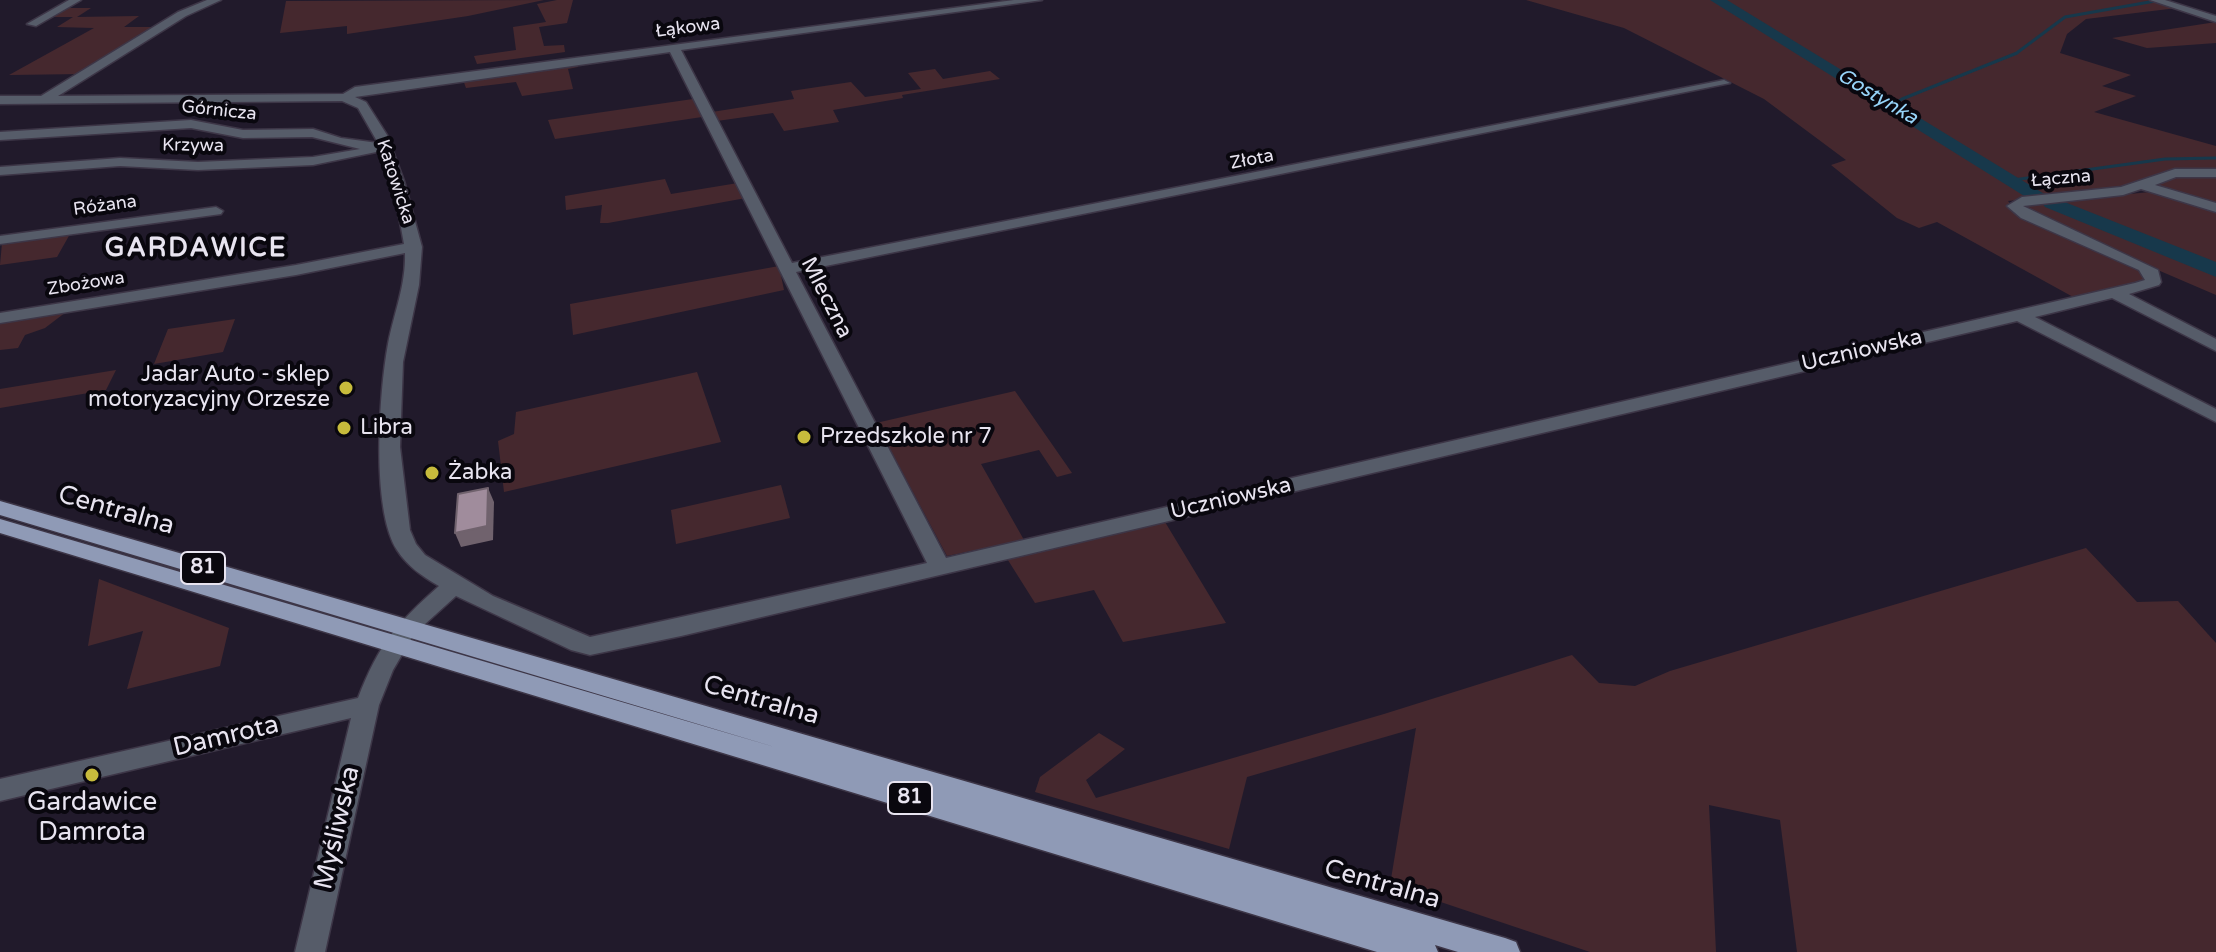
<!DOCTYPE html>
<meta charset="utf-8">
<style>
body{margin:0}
canvas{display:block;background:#211a2b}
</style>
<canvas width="2216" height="952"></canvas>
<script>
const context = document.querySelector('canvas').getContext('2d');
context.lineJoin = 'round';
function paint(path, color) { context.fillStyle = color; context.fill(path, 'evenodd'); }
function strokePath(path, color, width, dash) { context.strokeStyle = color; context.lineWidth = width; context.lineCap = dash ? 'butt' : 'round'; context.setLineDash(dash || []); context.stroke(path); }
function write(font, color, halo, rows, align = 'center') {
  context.font = font + ' "Varela Round",sans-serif'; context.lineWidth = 8; context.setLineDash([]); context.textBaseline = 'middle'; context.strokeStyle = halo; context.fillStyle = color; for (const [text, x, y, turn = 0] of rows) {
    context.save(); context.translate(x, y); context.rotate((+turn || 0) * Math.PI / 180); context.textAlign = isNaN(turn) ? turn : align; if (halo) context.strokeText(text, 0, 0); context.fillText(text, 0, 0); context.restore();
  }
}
paint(new Path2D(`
 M544 0 468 16 347 34V26L280 33 286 1Z
 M557 0H573L567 23 539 27 544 46 564 45 565 52 477 64 474 56 516 50 513 27 546 22 537 4Z
 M1526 0H2149L2177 8 2086 19 2067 34 2060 53 2131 75 2102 86 2136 96 2094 112 2216 146V170H2174L2120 189 2008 201 2016 211 2133 263 2148 275 2147 281 2075 298 1937 222 1919 228 1897 218 1831 165 1846 160 1764 99 1624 28Z
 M65 8H91L77 17 139 16 124 27H155L81 74 9 75 94 28 57 27 73 17H46Z
 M2216 22V43L2147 48 2112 38Z
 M577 62 578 67 568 69 573 89 522 96 516 82 466 88 462 77Z
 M935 69 943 79 990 71 1000 79 902 95 903 98 833 110 839 122 784 131 773 113 717 121 712 112 794 99 791 91 851 82 865 97 921 89 908 73Z
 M693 99 702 117 555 139 548 120Z
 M2182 174H2216V295L2039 219 2025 210 2030 204 2150 192 2155 181Z
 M665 179 671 194 738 183 746 198 608 223H600L602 205 566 210 565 196Z
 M70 234 57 257 0 265 2 243Z
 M779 266 784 290 573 335 570 304Z
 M66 312 45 328 25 335 18 348 0 350V321Z
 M235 319 223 352 154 364 168 329Z
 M116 370 106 390 0 408V389Z
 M697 372 721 442 504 492 498 441 514 434 516 412Z
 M1015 391 1072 473 1057 477 1039 450 981 464 1024 540 947 556 876 423Z
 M781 485 790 518 676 544 671 510Z
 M1165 522 1226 623 1123 642 1094 590 1035 603 1006 557Z
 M2086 548 2137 602 2178 601 2216 643V952H1797L1780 820 1709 805 1716 952H1590L1390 885 1416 728 1247 777 1229 849 1035 792 1040 777 1099 733 1125 749 1086 780 1096 798 1384 714 1572 655 1599 683 1635 686 1670 671Z
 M99 579 229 628 220 666 127 689 143 631 88 646Z`), '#45282e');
strokePath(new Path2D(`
 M2018 52 2065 17 2155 1
 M1892 106 1902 99 2017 53
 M2013 180 2165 159 2216 158`), '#17384b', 3);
paint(new Path2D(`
 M1710 0H1727L2046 195 2043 199H2029Z
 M2052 197 2216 262V277L2045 207 2042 203Z`), '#17384b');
const minor = new Path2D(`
 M69 0H81L36 26 27 24Z
 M207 0H221L186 16 58 96 343 94 355 87 438 76 1014 0H1042L681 50 792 263 1724 80 1730 83 796 272 946 558 2135 283 2145 280 2139 270 2021 218 2007 206 2022 197 2121 187 2175 169H2216V177H2176L2155 185 2216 203V212L2141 189 2123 195 2023 206 2158 270 2161 282 2159 285 2129 294 2216 339V351L2112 298 2035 317 2216 409V422L2017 321 681 636 590 655 571 650 456 596 414 634 393 670 379 705 325 952H295L351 718 0 801V779L358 698C379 644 396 624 439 586 423 577 407 566 397 550 371 509 379 392 388 344 394 313 406 285 405 253L296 275 0 323V313L296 265 404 244 397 206 381 151 313 165 198 170 120 166 0 175V167L120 158 198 162 313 157 360 149 312 137 243 138 191 128 0 140V132L191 120 243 130 313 129 341 138 378 143 358 108 342 101 0 104V96H41L178 12ZM670 52 927 563 590 637 493 596 425 555 416 544 410 530 400 447 403 362 419 285 422 247 404 181 387 135 366 102 355 97Z
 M2150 0H2165L2216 16V22Z
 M216 207 223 211 221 214 0 244V236Z`);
const major = new Path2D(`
 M0 501 1505 938 1516 942 1520 952H1458L1435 945 1438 952H1377L0 533V519L778 748 0 515Z`);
strokePath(minor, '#3d3647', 3);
strokePath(major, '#3d3647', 3);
paint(minor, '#565c69');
paint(major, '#8f9ab6');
paint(new Path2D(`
 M488 488 494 502 493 540 461 547 455 533Z`), '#70626d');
const building = new Path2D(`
 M488 488 487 526 455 533 458 494Z`);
paint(building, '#a08c9c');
strokePath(building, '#70626d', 2);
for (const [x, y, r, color] of [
 [346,388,8,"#c7bb3c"],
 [344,428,8,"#c7bb3c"],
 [804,437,8,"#c7bb3c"],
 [432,473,8,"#c7bb3c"],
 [92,775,8,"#c7bb3c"]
]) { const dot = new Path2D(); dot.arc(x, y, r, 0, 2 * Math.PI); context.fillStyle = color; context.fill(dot); strokePath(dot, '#09070e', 3); }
write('18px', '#e8e4f0', '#09070e', [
 ["Łąkowa",688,28,-7],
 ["Górnicza",219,111,6],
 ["Krzywa",193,146,1],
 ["Złota",1252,160,-11],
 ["Łączna",2061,179,-5],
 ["Katowicka",395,182,72],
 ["Różana",105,206,-8],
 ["Zbożowa",86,284,-9]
]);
write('italic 20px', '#97d4f9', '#09070e', [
 ["Gostynka",1877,97,31]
]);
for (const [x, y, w] of [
 [203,568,44],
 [910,798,44]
]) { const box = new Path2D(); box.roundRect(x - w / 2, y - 16, w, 32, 6); context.fillStyle = '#09070e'; context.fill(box); strokePath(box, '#e8e4f0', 2); }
write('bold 20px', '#e8e4f0', null, [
 ["81",203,568],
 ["81",910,798]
]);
write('22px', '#e8e4f0', '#09070e', [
 ["Mleczna",826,298,63],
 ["Uczniowska",1862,351,-13],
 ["Uczniowska",1231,499,-13]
]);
write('22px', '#e8e4f0', '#09070e', [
 ["Jadar Auto - sklep",330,375,"right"],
 ["motoryzacyjny Orzesze",330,400,"right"],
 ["Libra",360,428],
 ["Przedszkole nr 7",820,437],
 ["Żabka",448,473]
], 'left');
context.letterSpacing = '2px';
write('bold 26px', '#e8e4f0', '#09070e', [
 ["GARDAWICE",196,249]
]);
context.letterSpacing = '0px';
write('26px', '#e8e4f0', '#09070e', [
 ["Centralna",116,511,16],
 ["Centralna",761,701,16],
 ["Damrota",226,737,-13],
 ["Myśliwska",338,828,-77],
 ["Centralna",1382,885,16]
]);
write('26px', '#e8e4f0', '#09070e', [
 ["Gardawice",92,803],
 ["Damrota",92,833]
]);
</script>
